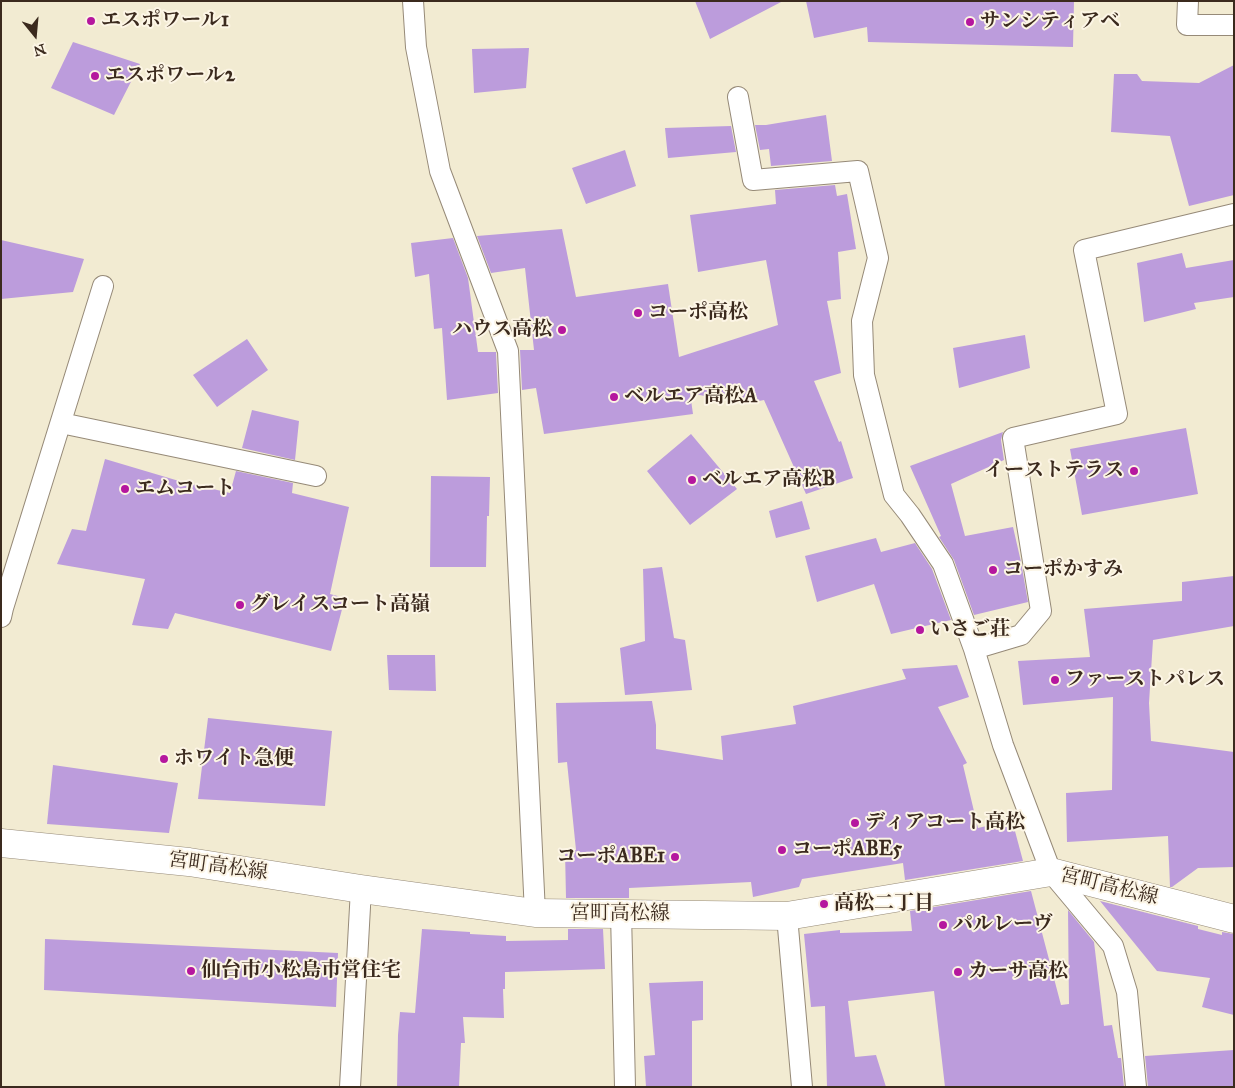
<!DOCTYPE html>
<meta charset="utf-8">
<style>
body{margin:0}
#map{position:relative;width:1235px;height:1088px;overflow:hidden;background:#f2ebd2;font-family:"IM FELL Great Primer",serif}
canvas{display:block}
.frame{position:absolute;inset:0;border:2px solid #3b2a1e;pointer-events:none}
.north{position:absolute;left:10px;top:10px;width:50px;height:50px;-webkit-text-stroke:4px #fcf5e5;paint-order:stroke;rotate:163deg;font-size:14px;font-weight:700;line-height:20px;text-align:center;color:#3b2a1e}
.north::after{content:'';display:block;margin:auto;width:18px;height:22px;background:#3b2a1e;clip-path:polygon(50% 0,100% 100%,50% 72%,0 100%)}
</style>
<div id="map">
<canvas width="1235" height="1088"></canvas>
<div class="frame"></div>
<div class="north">N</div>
</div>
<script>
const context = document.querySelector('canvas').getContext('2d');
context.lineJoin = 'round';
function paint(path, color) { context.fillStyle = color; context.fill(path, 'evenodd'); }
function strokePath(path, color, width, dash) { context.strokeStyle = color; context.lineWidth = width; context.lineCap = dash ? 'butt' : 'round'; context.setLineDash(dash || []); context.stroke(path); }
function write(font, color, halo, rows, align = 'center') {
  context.font = font + ' "IM FELL Great Primer","Noto Serif JP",serif'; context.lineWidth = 4; context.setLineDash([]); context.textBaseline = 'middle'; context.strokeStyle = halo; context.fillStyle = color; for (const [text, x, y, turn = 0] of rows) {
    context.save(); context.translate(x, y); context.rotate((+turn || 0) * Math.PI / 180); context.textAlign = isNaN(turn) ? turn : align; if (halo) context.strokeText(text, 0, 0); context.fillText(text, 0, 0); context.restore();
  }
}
paint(new Path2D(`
 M695 1H783L710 39Z
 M806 1H1074L1073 47 868 42 867 27 814 38Z
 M73 42 140 64 114 115 51 88Z
 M529 48 526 88 474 93 472 49Z
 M1234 65V195L1189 206 1170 136 1111 132 1114 74H1137L1142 81 1199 83Z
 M826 115 832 161 771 166 769 149 760 150 755 125H766Z
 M731 126 736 152 668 158 665 128Z
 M625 150 636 186 586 204 572 168Z
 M835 185 837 196 847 194 856 249 838 252 841 299 827 301 841 373 814 381 839 442 841 441 853 478 806 494 764 400 744 404 690 393 693 414 544 434 536 388 522 390 520 350H534L525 268 491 273 477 236 562 229 576 297 668 284 679 357 778 325 766 260 698 272 690 215 776 204 775 190Z
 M453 238 468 278 478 352H496V353L498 393 447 400 442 328 434 329 429 274 415 277 411 243Z
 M1 240 84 259 73 292 1 299Z
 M1182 253 1186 268 1234 260V297L1194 303 1196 309 1144 322 1137 263Z
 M1025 335 1030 368 959 388 953 348Z
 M247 339 268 370 217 407 193 375Z
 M252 410 299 421 295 460 242 448Z
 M1186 428 1198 494 1082 515 1070 449Z
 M1003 432 1001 440 1004 460 951 484 965 536 1013 527 1021 562 1028 602 974 615 954 560 939 537 941 536 910 466Z
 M691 434 737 489 690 525 647 471Z
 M105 459 179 481 230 493 236 471 293 483 292 493 349 507 330 594 345 598 331 651 175 613 168 629 132 625 145 579 57 564 72 529 86 531Z
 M431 476 490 477 489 516H487L486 567H430Z
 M802 501 810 529 776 538 769 511Z
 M876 538 881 552 915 543 932 569 951 620 891 634 874 584 817 602 805 556Z
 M662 567 674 638 685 640 692 690 625 695 620 648 645 641 643 569Z
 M1234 576V626L1153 640 1149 703 1151 741 1234 752V867L1198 868 1172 887H1170L1168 836 1067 842 1066 793 1112 790 1113 697 1023 705 1018 661 1090 657 1084 609 1182 601V582Z
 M387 655H435L436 691 389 690Z
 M957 665 969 697 938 707 967 763 963 765 978 828 1012 820 1023 861 905 880 903 863 802 879 799 887 753 897 751 882 629 888V898H566L565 850H576L567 762 558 763 556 703 652 701 656 725V749L723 760 721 736 796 724 793 706 906 679 902 669Z
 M208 718 332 731 325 806 198 799Z
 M53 765 178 783 169 833 47 824Z
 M1031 891 1061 1005 1069 1004 1068 910 1094 942 1104 1026 1112 1025 1118 1058H1121L1124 1087H945L934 991 848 1001 855 1057 876 1055 886 1087H827L825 1006 811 1007 804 934 840 930V933L912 931 910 911Z
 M1100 901 1198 926V929L1222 935V932L1234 934V1015L1202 1007 1210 978 1157 971Z
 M422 929 470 932V934L506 936V941L568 940V929H603L605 969 505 972V989H503L504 1018 463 1017 465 1043H461L459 1087H397L398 1035 400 1012 415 1013Z
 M45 939 338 953 336 1007 44 990Z
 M703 981V1020L692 1021V1087H646L644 1056 655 1055 649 983Z
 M1234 1050V1087H1148L1145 1056Z`), '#bc9cdc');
const service = new Path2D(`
 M413 1 416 47 440 171 508 351 535 913
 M1188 1 1187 25H1234
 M738 97 753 180 858 171 878 258 862 321 864 375 894 495 910 515 943 564 974 649
 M61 423 316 476
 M1 617 3 608 103 286
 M621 913 625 1087
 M787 916 802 1087
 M350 1087 361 889
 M1136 1087 1127 992 1113 946 1051 872 1003 745 974 649 1021 635 1041 611 1013 438 1117 414 1084 250 1234 214`);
const minor = new Path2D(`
 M1 843 189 862 361 889 535 913 787 916 1051 872 1234 919`);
strokePath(service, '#968a78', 22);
strokePath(minor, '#968a78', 29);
strokePath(service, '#fff', 20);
strokePath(minor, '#fff', 28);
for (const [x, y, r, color] of [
 [91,21,5,"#b5179e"],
 [970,22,5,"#b5179e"],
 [95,76,5,"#b5179e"],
 [638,313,5,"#b5179e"],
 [562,330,5,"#b5179e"],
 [614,397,5,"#b5179e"],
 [1134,471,5,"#b5179e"],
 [692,480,5,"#b5179e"],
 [125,489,5,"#b5179e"],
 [993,570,5,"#b5179e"],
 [240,605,5,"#b5179e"],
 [920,630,5,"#b5179e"],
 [1055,680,5,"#b5179e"],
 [164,759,5,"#b5179e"],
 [855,823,5,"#b5179e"],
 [782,850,5,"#b5179e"],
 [675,857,5,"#b5179e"],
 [824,904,5,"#b5179e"],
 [943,925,5,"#b5179e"],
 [191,971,5,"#b5179e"],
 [958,972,5,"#b5179e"]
]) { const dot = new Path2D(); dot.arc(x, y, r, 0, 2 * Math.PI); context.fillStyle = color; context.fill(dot); strokePath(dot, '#fcf5e5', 2); }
write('bold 20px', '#3b2a1e', '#fcf5e5', [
 ["エスポワール1",101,21],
 ["サンシティアベ",980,22],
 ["エスポワール2",105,76],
 ["コーポ高松",648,313],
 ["ハウス高松",552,330,"right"],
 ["ベルエア高松A",624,397],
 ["イーストテラス",1124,471,"right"],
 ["ベルエア高松B",702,480],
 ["エムコート",135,489],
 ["コーポかすみ",1003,570],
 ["グレイスコート高嶺",250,605],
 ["いさご荘",930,630],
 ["ファーストパレス",1065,680],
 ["ホワイト急便",174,759],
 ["ディアコート高松",865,823],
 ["コーポABE5",792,850],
 ["コーポABE1",665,857,"right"],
 ["高松二丁目",834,904],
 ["パルレーヴ",953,925],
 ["仙台市小松島市営住宅",201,971],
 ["カーサ高松",968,972]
], 'left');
write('20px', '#3b2a1e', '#fcf5e5', [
 ["宮町高松線",218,867,8],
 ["宮町高松線",1109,887,14],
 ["宮町高松線",620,914]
]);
</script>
